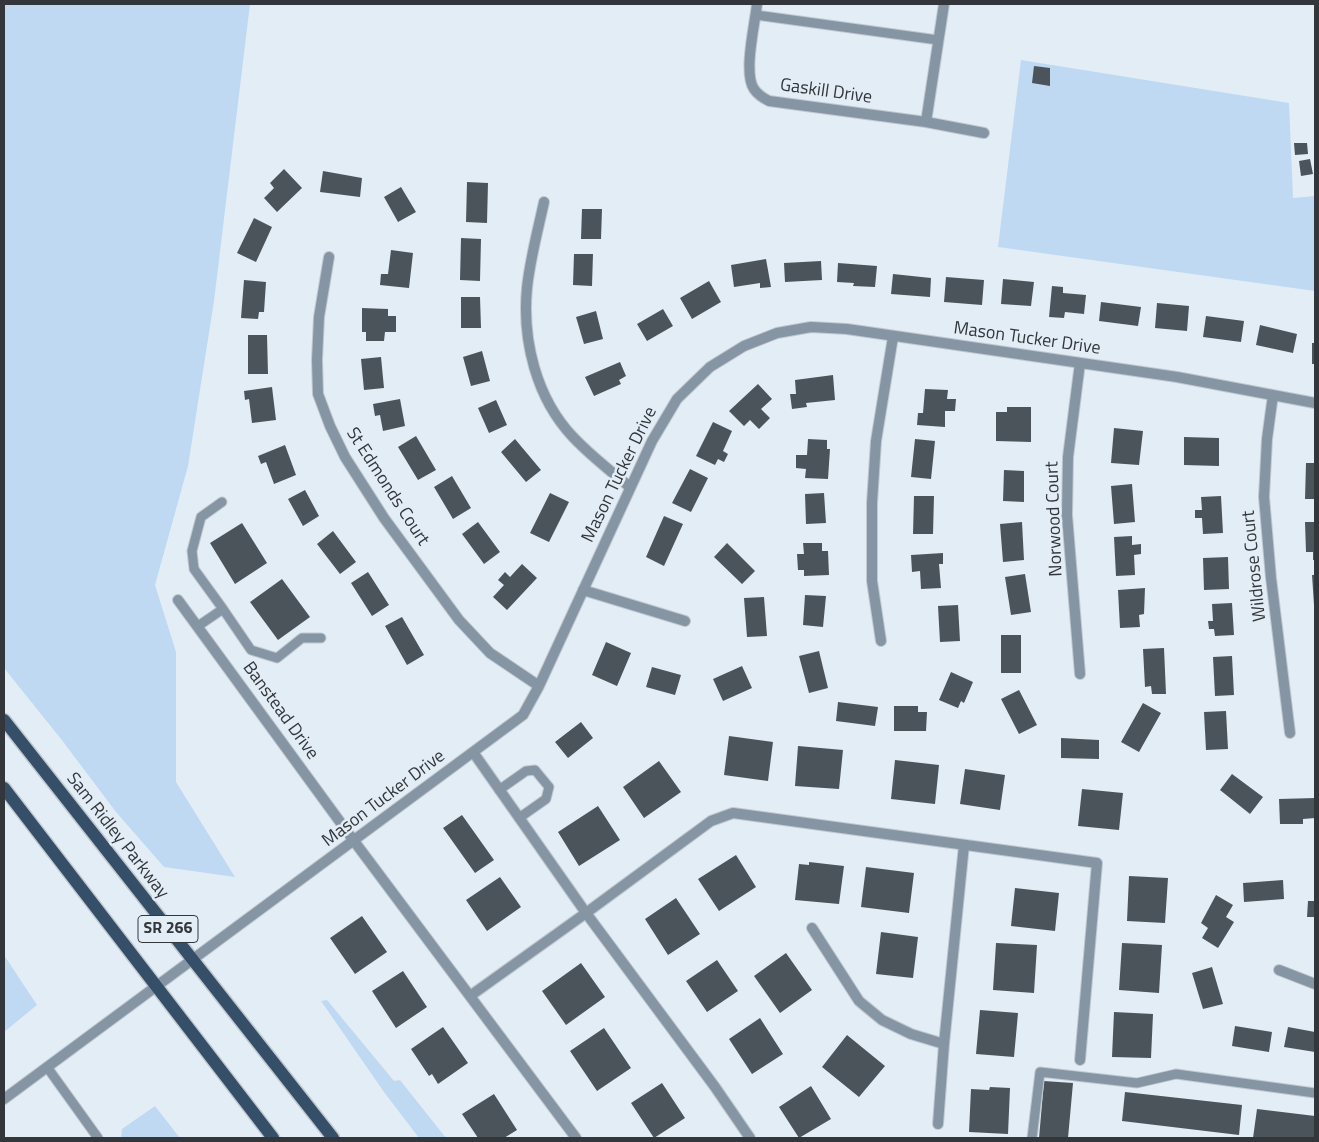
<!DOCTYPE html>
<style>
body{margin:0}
#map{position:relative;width:1319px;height:1142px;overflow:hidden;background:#e3edf6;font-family:"Titillium Web",sans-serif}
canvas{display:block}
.frame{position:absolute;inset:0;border:5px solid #33363a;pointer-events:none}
</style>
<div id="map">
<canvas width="1319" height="1142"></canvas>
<div class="frame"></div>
</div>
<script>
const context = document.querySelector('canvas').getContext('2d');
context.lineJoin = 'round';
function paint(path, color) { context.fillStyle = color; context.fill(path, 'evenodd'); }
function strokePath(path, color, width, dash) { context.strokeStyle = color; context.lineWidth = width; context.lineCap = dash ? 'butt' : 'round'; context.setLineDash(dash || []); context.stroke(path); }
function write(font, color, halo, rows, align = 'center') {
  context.font = font + ' "Titillium Web",sans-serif'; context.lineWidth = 5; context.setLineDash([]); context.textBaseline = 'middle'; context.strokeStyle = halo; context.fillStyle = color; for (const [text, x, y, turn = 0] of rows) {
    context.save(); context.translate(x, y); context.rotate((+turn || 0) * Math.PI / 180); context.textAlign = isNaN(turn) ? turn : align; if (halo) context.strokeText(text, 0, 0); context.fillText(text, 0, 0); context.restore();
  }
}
paint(new Path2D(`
 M4 4H250L214 301 188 466 155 585 176 652V782L235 877 164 867 116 812 61 739 4 668Z
 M1021 60 1289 103 1293 198 1315 196V291L998 247Z
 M4 955 37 1005 4 1032Z
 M327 1000 394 1081 400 1080 446 1138H419L384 1092 321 1001Z
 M155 1106 180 1138H121L122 1129Z`), '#bfd9f3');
paint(new Path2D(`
 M1034 66 1050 68V86L1032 83Z
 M1294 143H1307L1308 154 1295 155Z
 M1310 159 1313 174 1301 176 1299 161Z
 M284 169 302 188 277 212 264 198 274 188 270 183Z
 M323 171 362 178 360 197 320 192Z
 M467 182 488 183 487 223 466 222Z
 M401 187 416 212 398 222 384 197Z
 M582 209H602L601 239H581Z
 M254 218 272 227 256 262 237 253Z
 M461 238 481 239 480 281 460 280Z
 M391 250 413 253 409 288 380 285 381 274H388Z
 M574 254H593L592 286 573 285Z
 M766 259 771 287 760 288V283L734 287 731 265Z
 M821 261 822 280 785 282 784 263Z
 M838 263 877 266 875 287 853 286 854 283 837 282Z
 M893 274 931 278 930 297 891 294Z
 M946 277 984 280 982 305 944 302Z
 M1003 279 1034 282 1031 306 1001 304Z
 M244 280 266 282 264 312H259L258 319 241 318Z
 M709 281 721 302 692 319 680 298Z
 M1052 286 1063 287V293L1086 295 1084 314 1065 312 1064 318 1049 317Z
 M461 297H480L481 328H461Z
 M1101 302 1141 307 1138 326 1099 321Z
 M1157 303 1189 306 1187 331 1155 328Z
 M362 308 388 309V316H396V332H385L384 341H366V332H362Z
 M663 309 673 326 647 341 637 324Z
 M596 311 603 339 584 344 576 317Z
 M1206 316 1244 321 1241 342 1203 337Z
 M1260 325 1297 334 1293 353 1256 345Z
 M248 335H267L268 374H248Z
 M1312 343H1315V364H1312Z
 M482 351 490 381 471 386 463 357Z
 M381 357 384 388 364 390 361 359Z
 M620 362 626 376 619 380 621 384 594 396 585 377Z
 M833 375 835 400 806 403 807 407 792 409 790 394H796L795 380Z
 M758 384 772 399 761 409 770 418 759 429 750 420 744 426 729 411Z
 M272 387 276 420 252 423 249 399 245 400 244 391Z
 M925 389 948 390 947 399H956L955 411H945V427L917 425 918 413H923Z
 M400 399 405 426 383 431 380 415 375 416 373 404Z
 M496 400 507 425 489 433 478 408Z
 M1007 407H1031V442L996 441V412H1007Z
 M713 422 732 431 723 451 728 454 724 462 718 459 715 465 696 456Z
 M1114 428 1143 431 1139 465 1111 463Z
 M416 436 436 470 418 480 398 447Z
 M1184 437 1219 438V466L1184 465Z
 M515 439 541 470 526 482 501 452Z
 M808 439 827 440V449H830L828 479 805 478 806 469 796 468V455H807Z
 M915 439 935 441 931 479 911 477Z
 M285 445 296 475 274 484 266 462 261 464 258 456Z
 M1306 463H1315V499H1305Z
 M690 469 708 478 691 512 672 503Z
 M1004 470 1024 471V502L1003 501Z
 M452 476 471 508 453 519 434 487Z
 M1132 484 1135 522 1114 524 1111 486Z
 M305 490 319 516 303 526 288 499Z
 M550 493 569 502 549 542 530 533Z
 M824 493 826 523 806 524 805 494Z
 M914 496H934L933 534H913Z
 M1221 496 1223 533 1203 534 1202 518H1195V510H1202L1201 497Z
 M664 516 683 524 664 566 646 557Z
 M478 522 500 552 484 564 462 534Z
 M1022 522 1024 560 1003 562 1000 524Z
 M1305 522H1315V560H1313V552H1306Z
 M242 523 267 563 235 584 210 543Z
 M333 531 356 562 340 574 317 544Z
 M1132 536V545L1141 544V554L1134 555 1135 575 1116 576 1114 537Z
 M727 543 755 571 742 584 714 557Z
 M803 543H822V551H828L829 575 804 576V570H798L797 554H804Z
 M943 553V564H939L941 588 921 589 920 571 912 572 911 555Z
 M1228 557 1229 589 1204 590 1203 558Z
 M522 564 537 578 507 610 493 597 504 585 498 580 505 572 510 577Z
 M368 572 389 605 372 616 351 583Z
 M1025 574 1031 612 1011 615 1005 577Z
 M1312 575H1315V605H1314Z
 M282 579 310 617 278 640 250 602Z
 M1145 588 1144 614 1139 615 1140 627 1120 628 1118 590Z
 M805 595 826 596 823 627 803 625Z
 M764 597 767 636 747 637 744 598Z
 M1232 603 1234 635 1215 636 1214 629H1209L1208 621H1213L1212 604Z
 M958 605 960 641 940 642 938 606Z
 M402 617 424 655 407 665 385 626Z
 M1001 635H1021V673H1001Z
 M606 642 631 653 617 686 592 675Z
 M1164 648 1166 694H1152L1151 686 1145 687 1143 649Z
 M819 651 828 688 809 693 799 656Z
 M1232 656 1234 695 1215 696 1213 657Z
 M742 666 752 688 723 701 713 679Z
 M652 667 681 675 675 695 646 687Z
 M951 672 973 682 964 703 961 701 958 708 939 700Z
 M1019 690 1037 725 1019 734 1001 699Z
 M838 702 878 707 875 726 836 721Z
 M1143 703 1161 713 1139 752 1121 742Z
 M894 706H918V712H927L926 731H894Z
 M1226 711 1228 749 1206 750 1204 712Z
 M581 722 593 738 568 758 555 742Z
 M729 736 773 742 768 781 724 775Z
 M1061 738 1099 740V759L1061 758Z
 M798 746 843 750 839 789 795 786Z
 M895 760 939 765 935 804 891 799Z
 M659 761 681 792 644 818 623 787Z
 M965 769 1005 775 1000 810 960 804Z
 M1232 774 1263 797 1250 814 1220 790Z
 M1082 789 1123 793 1119 830 1078 826Z
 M1315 798V818L1303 819V824H1280L1279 799Z
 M598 806 620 840 579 866 558 832Z
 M462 815 494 860 475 873 443 828Z
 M736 855 756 887 719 911 698 879Z
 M809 862 844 866 839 904 795 900 799 864 809 865Z
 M866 867 914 873 909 913 861 907Z
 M1129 876 1168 878 1165 923 1127 921Z
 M500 877 521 907 487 931 466 900Z
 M1283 880 1284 899 1244 902 1243 883Z
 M1015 888 1059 893 1055 931 1011 926Z
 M1216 895 1233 905 1226 917 1234 922 1218 948 1202 938 1208 928 1201 923Z
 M676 898 700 934 668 955 645 919Z
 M1308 901H1315V917H1307Z
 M362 916 387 952 355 974 330 938Z
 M881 932 918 937 913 978 876 974Z
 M996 943 1037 945 1034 993 993 990Z
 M1122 943 1162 945 1159 993 1119 990Z
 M786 953 812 990 780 1013 754 976Z
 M717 960 738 991 707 1012 686 981Z
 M581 963 605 997 566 1025 542 991Z
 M1212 967 1223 1004 1203 1009 1192 973Z
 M403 971 427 1007 396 1028 372 991Z
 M980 1010 1018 1013 1014 1057 976 1054Z
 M1114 1012 1153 1014 1151 1058 1112 1057Z
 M760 1018 783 1054 752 1074 729 1039Z
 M1235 1026 1272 1032 1269 1052 1232 1046Z
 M443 1027 468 1063 438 1084 432 1074 429 1076 411 1049Z
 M1288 1027 1315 1032V1052L1284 1047Z
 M604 1028 631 1068 597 1091 570 1051Z
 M847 1035 885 1066 859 1097 822 1067Z
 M1044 1081 1073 1083 1068 1138H1039Z
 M662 1083 685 1118 654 1138 631 1103Z
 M811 1086 831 1119 799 1138 779 1107Z
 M990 1087 1010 1088 1008 1134 969 1132 971 1089 989 1090Z
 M1125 1092 1242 1105 1239 1135 1122 1121Z
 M494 1094 517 1130 504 1138H478L462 1114Z
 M1257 1109 1315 1116V1138H1253Z`), '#4c545b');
const service = new Path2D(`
 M756 15 938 40
 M222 502 201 517 192 551 194 569 223 609
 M198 626 223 609 251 650 277 658 302 638H321
 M499 790 526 771 535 770 549 787 546 799 519 818
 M47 1067 98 1138
 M1032 1138 1040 1072 1137 1083 1176 1074 1315 1093`);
const minor = new Path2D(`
 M757 4C755 24 743 73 754 89 758 95 763 98 769 101L926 122 984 133
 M926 122 944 4
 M544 202C538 230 530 259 527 288 522 340 536 398 573 437 590 455 610 471 630 487
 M329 257 319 317 317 360 318 394 330 426 345 457 384 518 459 620 490 653 539 686
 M1273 395 1267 439 1264 497 1271 578 1290 733
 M583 590 685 621
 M178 600 354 841 576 1138
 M881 641 872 581V503L876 441 893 337
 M1080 674 1067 515 1068 457 1080 363
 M473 752 586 913 715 1087 750 1138
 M812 928 859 1001 882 1020 911 1034 944 1044
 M1279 970 1315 984
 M470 996 586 913 711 821 733 813 1097 863 1080 1060
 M4 1099 523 715 539 686 652 441 677 399 710 367 744 346 777 333 811 327 847 329 1177 377 1315 403
 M938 1124 944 1044 964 845`);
const primary = new Path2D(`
 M4 720 333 1138
 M4 788 273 1138`);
strokePath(service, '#c0c8d0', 11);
strokePath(minor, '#c0c8d0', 12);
strokePath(primary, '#c0c8d0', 15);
strokePath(service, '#8695a4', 9);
strokePath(minor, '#8695a4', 10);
strokePath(primary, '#354f68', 12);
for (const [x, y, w] of [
 [168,929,60]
]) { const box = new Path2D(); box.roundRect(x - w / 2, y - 13.5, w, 27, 4); context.fillStyle = '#e3edf6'; context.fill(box); strokePath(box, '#33363a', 1); }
write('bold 16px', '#33363a', null, [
 ["SR 266",168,929]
]);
write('18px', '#33363a', '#e3edf6', [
 ["Gaskill Drive",826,92,8],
 ["Mason Tucker Drive",1027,339,8],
 ["Mason Tucker Drive",620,475,-64],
 ["St Edmonds Court",387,487,57],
 ["Norwood Court",1055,519,-92],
 ["Wildrose Court",1255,566,-96],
 ["Banstead Drive",280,711,54],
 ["Mason Tucker Drive",384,799,-37],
 ["Sam Ridley Parkway",117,836,52]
]);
</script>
